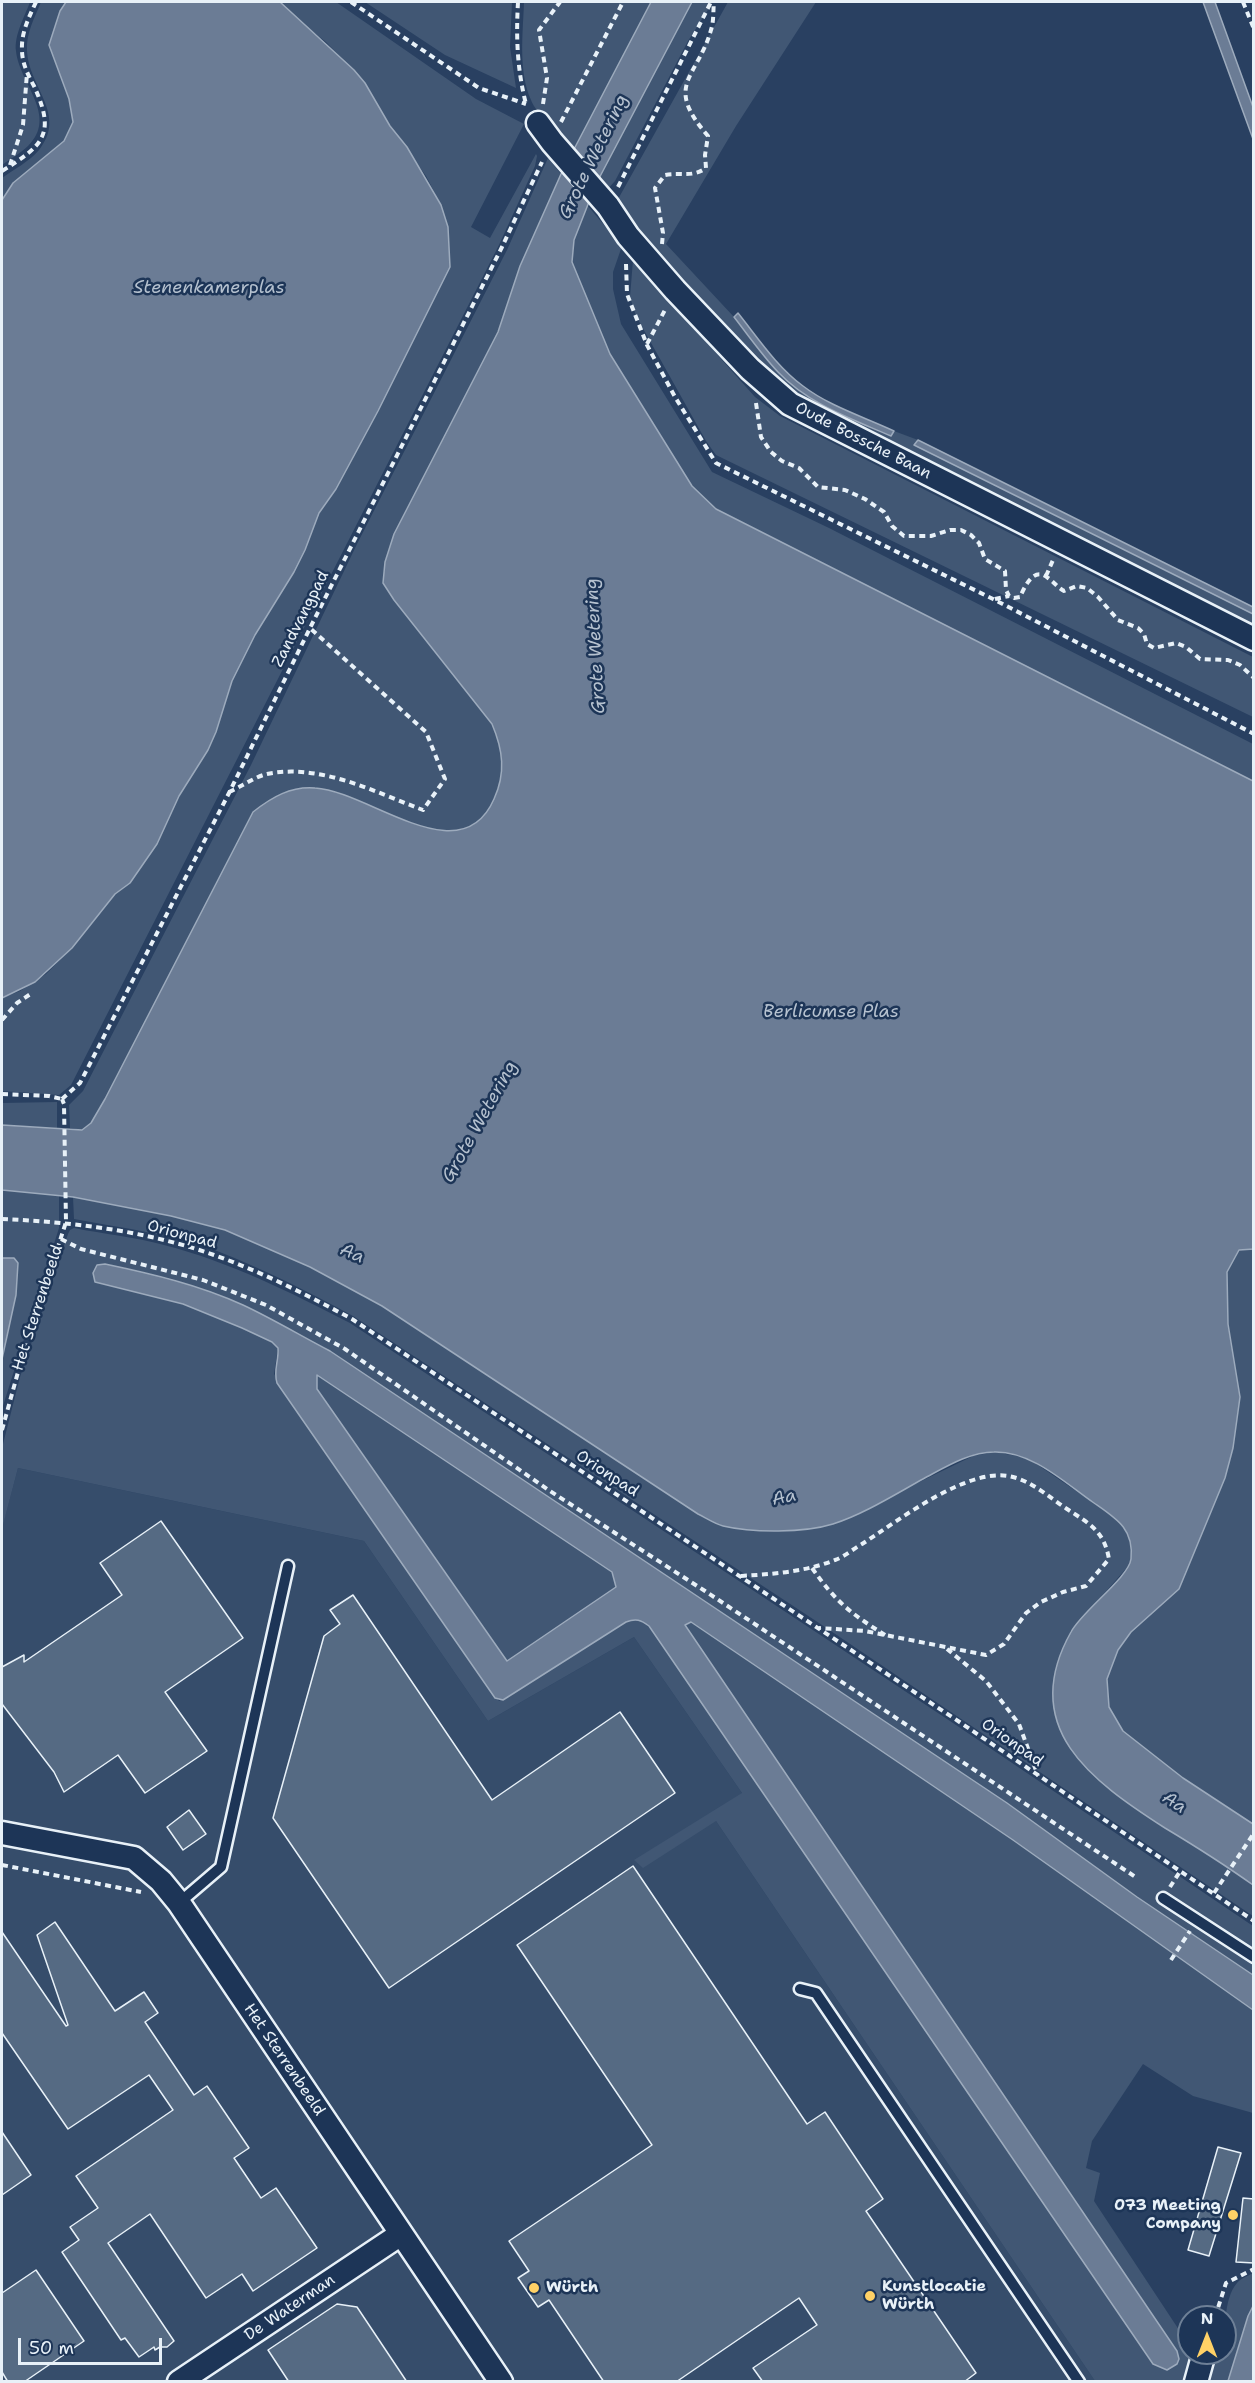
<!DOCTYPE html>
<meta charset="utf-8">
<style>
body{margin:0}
#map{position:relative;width:1255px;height:2383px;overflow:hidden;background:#294061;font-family:"Shantell Sans",sans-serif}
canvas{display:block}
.frame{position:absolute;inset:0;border:3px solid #e8f1f8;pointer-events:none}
.north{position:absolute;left:1177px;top:2305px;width:60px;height:60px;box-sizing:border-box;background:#1d3557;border:2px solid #6e8097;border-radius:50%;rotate:0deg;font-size:16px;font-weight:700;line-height:24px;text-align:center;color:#e8f1f8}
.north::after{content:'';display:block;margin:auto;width:21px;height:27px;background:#ffd166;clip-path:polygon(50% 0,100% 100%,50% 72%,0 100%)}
.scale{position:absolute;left:18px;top:2338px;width:144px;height:27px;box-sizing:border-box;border:3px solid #e8f1f8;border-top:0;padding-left:8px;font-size:18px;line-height:21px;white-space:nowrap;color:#e8f1f8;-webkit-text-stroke:4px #1d3557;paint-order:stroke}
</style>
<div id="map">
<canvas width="1255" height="2383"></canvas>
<div class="frame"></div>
<div class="north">N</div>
<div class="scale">50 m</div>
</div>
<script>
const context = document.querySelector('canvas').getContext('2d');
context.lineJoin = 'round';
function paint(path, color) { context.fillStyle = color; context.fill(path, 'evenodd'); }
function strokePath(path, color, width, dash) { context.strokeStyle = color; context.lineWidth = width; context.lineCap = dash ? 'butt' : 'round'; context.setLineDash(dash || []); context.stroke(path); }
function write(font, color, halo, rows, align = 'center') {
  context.font = font + ' "Shantell Sans",sans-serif'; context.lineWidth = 5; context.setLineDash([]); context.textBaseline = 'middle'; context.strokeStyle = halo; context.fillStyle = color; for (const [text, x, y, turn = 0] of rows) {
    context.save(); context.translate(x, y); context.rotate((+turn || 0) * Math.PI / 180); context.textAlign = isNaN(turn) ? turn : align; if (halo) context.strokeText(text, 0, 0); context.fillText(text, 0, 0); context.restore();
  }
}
paint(new Path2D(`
 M18 1468 364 1541 488 1721 634 1637 742 1793 716 1821 1095 2381 2 2382V1528Z`), '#364d6b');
paint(new Path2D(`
 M2 2H30C25 16 14 35 16 51 19 83 59 116 28 146 21 153 10 159 2 165Z
 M41 2H66L60 11 49 45 69 99 73 122 64 141 13 183 2 200V178C13 170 30 161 39 150 68 114 28 87 27 50 26 33 35 17 41 2Z
 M280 2H336L476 99 524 124 471 227 490 238 536 154 537 156 535 166 499 245 71 1085 59 1095 2 1091V998L20 991 46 974 72 948 115 894 130 883 148 857 179 796 208 750 216 732 232 681 255 635 294 572 305 550 319 513 336 489 441 205 426 176 390 126 365 83 326 42 294 17Z
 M365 2H512L510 47 516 88 445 55Z
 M524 2H651L573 151C563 138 536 114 531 100 518 71 523 33 524 2Z
 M692 2H713L688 41 615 181 604 193 596 184Z
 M728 2H816L736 126 666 244 734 317 778 372 799 391 822 405 891 436 894 431 918 440 915 445 1253 614V634L765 379 617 208V201Z
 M548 158 561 174 520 266 498 332 394 534 385 562 383 582 394 600 492 724C503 750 506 773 494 799 461 875 369 791 315 788 291 786 272 797 253 812L105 1099 91 1123 82 1130 70 1128 69 1105 83 1091 251 765 357 544 507 250Z
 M587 205 622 246 613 272V289L621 324 712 472 829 528 1253 744V781L716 509 692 486 610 354 580 284 572 262 574 240Z
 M633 260 755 397 780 416 1253 657V717L716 455 706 441 636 316 630 297Z
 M57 1102V1128L2 1125V1103Z
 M2 1190 59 1195V1228L2 1409V1359L16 1295 14 1259 2 1258Z
 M73 1197 171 1216 225 1230 310 1267 382 1306 721 1526 750 1530 794 1529 831 1525 973 1456 994 1452 1023 1457 1038 1465 1120 1521 1132 1543 1131 1563 1071 1631 1059 1662 1223 1864 1253 1885V1916L819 1623 353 1316C309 1292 264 1269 217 1251 171 1234 122 1228 74 1219Z
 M74 1228C104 1234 135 1237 164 1245 230 1262 290 1292 350 1323L953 1723 1253 1926V1975L1137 1897 1007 1803 330 1351 244 1306 173 1279 122 1267 96 1282 183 1304 242 1328 272 1342 278 1348 274 1374 499 1701 626 1622C636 1618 641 1620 649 1626L904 1998 1167 2370 1177 2364 1179 2359 1177 2351 684 1625 691 1622 1013 1840 1253 2010V2113L1193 2096 1143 2064 1092 2141 1086 2168 1100 2173 1094 2201 1187 2342 1190 2360 1185 2381H1095L716 1821 643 1868 634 1860 742 1793 634 1637 488 1721 364 1541 18 1468 2 1529V1448L20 1377 68 1234 70 1230Z
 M1253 1249V1824L1183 1778 1123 1731 1109 1707 1107 1679 1118 1650 1131 1632 1179 1589 1225 1478 1233 1448 1240 1397 1228 1324 1227 1272 1239 1250Z
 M317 1374 612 1572 616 1587 508 1662 317 1389Z
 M1253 2273V2306L1248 2316 1228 2381 1207 2382 1215 2353H1225C1225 2333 1223 2299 1237 2283 1241 2278 1248 2276 1253 2273Z`), '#415774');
const water = new Path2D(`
 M66 2H280L354 70 365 83 390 126 407 147 441 205 448 227 450 267 378 411 336 489 319 513 305 550 294 572 255 635 232 681 216 732 208 750 179 796 157 844 130 883 115 894 72 948 35 982 2 998V200L13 183 64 141 73 122 69 99 49 45 60 11Z
 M651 2H692L596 184 574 240 572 262 610 354 692 486 716 509 1253 781 1254 1249 1239 1250 1227 1272 1228 1324 1240 1397 1233 1448 1225 1478 1179 1589 1131 1632 1118 1650 1107 1679 1109 1707 1123 1731 1183 1778 1253 1824V1885C1225 1865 1195 1846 1165 1828 1092 1781 1017 1728 1071 1632 1082 1611 1129 1577 1131 1559 1134 1529 1117 1519 1094 1503 1065 1483 1032 1451 994 1452 969 1452 944 1468 923 1479 894 1495 864 1514 833 1524 804 1533 753 1533 723 1526 715 1524 706 1518 698 1514L382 1306 310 1267 225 1230 171 1216 73 1197 2 1190V1125L82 1130 91 1123 105 1099 253 812C272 797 291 786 315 788 369 791 461 875 494 799 506 773 503 750 492 724L394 600 383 583 385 562 394 534 498 332 520 266 561 174Z
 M1203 2H1215L1253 107V139Z
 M738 313C758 338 777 367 803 386 829 406 864 417 894 431L891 436C852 419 808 404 778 372 762 355 748 335 734 317Z
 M918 440 1253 607V614L914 445Z
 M2 1258H14L18 1263 16 1295 2 1359Z
 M105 1264C153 1274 199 1285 243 1305 273 1319 301 1336 330 1351L1007 1803 1137 1897 1253 1975V2010L1013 1840 691 1622 685 1625 1177 2351 1179 2359 1177 2364 1167 2370 1153 2364 649 1626C641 1620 636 1618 626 1622L503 1700 495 1698 277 1383C273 1370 279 1361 278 1348L272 1342 242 1328 183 1304 95 1282 93 1273 97 1265ZM317 1375 612 1572 616 1587 507 1661 317 1389Z
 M1253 2306V2381H1228L1248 2316Z`);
paint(water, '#6b7c95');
strokePath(water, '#9dabbd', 1.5);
const building = new Path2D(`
 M161 1521 243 1638 165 1692 207 1751 145 1793 118 1755 64 1792 54 1772 2 1704V1667L24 1655V1662L122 1595 100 1563Z
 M353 1595 492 1800 620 1712 675 1793 389 1988 273 1818 324 1636 340 1624 330 1610Z
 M189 1810 206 1834 183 1850 167 1827Z
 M633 1866 807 2124 825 2112 883 2199 866 2211 976 2373 964 2382H763L753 2368 817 2325 799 2298 676 2382H604L549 2300 538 2307 518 2278 529 2271 509 2241 652 2145 517 1945Z
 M55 1922 115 2011 144 1992 158 2013 145 2022 194 2095 207 2086 249 2148 234 2158 261 2198 276 2188 317 2248 253 2291 242 2274 206 2298 150 2214 108 2243 174 2341 167 2347H160L155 2350 154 2347 139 2357 125 2338 121 2340 62 2252 79 2240 70 2227 98 2208 76 2176 173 2110 149 2075 68 2129 2 2033V1932L66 2026 68 2025 37 1935Z
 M2 2132 31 2175 2 2195Z
 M1218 2147 1241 2153 1209 2256 1188 2250Z
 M1243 2198 1254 2199V2263L1236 2262Z
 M36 2270 84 2341 24 2382H8L2 2372V2293Z
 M337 2304 357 2307 407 2382H289L268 2350Z`);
paint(building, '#556a83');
strokePath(building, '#e8f1f8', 1.5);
const service = new Path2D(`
 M1163 1898 1254 1957
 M179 1903 221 1867 288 1566
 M800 1989 816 1993 1079 2382`);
const minor = new Path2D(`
 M538 123 552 142 608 206 628 236 675 290 750 369 790 404 1254 639
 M2 1833 134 1858 161 1881 179 1903 501 2382
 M179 2382 401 2234
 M1196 2382 1204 2353`);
strokePath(service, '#e8f1f8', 15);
strokePath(minor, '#e8f1f8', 27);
strokePath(new Path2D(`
 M351 2 479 88 526 104
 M518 2C516 37 517 69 526 104
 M1243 2 1254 29
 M543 104 547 78 539 30 560 2
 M561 122 623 2
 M10 165 23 125 27 73
 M2 171C44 145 56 134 34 86 28 75 22 63 22 50 21 33 29 17 36 2
 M618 187 711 2
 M662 244 663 233 655 188 665 175C680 172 692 178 706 168L705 155 708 136C663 84 697 79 711 30 714 21 713 10 714 2
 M626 264 627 294 647 345 675 397 716 463 993 599 1254 734
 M647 344 666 308
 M756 403 761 437 771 452 782 461 799 468 818 487 845 490 865 499 884 512 892 526 904 536H931L950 530H961L971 535 979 543 985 559 1005 571 1006 590 1009 596 1014 598 1020 597C1025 586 1034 566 1048 578 1054 582 1057 587 1064 591L1077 586 1087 588 1098 597 1118 620 1138 628 1144 634 1147 644 1154 648 1176 643 1186 647 1200 659 1228 660 1240 665 1254 678
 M1046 576 1053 560
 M995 599 1009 596
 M229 792C241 787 254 777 267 774 320 763 375 792 423 810L445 779 426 732 310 628
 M2 1020 17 1003 32 993
 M2 1094 49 1096 62 1099
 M62 1099 80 1083 229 793 310 628 502 247 542 162
 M2 1219C73 1222 147 1231 214 1255 262 1272 307 1295 352 1319L955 1719 1254 1921
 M61 1239 81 1249 203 1280 266 1305 345 1349 550 1491 705 1591 1137 1878
 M2 1430 23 1354 66 1222 64 1104 62 1099
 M812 1568C836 1602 850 1613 885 1635
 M741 1576C772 1574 805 1572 835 1560 844 1557 853 1549 862 1544 898 1521 969 1465 1013 1477 1033 1482 1050 1498 1067 1509 1090 1524 1104 1531 1109 1559L1086 1586 1063 1592 1041 1602 1026 1613 1004 1644 986 1655 865 1631 819 1628
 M947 1649 986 1681 1019 1724 1038 1776
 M2 1865 141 1892
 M1170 1887 1181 1870
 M1214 1893 1254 1833
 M1171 1960 1190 1931
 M1215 2317 1226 2283 1254 2269`), '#e8f1f8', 4, [6, 4.5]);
strokePath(service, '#1d3557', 10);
strokePath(minor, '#1d3557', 22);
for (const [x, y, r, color] of [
 [1233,2215,6,"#ffd166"],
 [534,2288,6,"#ffd166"],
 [870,2296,6,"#ffd166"]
]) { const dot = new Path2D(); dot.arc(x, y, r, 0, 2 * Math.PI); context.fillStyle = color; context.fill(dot); strokePath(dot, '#1d3557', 2); }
write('16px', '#e8f1f8', '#1d3557', [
 ["Oude Bossche Baan",863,441,27],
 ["Zandvangpad",301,619,-63],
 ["Orionpad",182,1235,15],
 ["Het Sterrenbeeld",38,1308,-72],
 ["Orionpad",607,1474,33],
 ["Orionpad",1012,1743,35],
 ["Het Sterrenbeeld",284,2060,56],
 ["De Waterman",290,2308,-34]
]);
write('bold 16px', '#e8f1f8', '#1d3557', [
 ["073 Meeting",1221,2206,"right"],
 ["Company",1221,2224,"right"],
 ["Kunstlocatie",882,2287],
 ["Würth",882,2305],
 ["Würth",546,2288]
], 'left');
write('italic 18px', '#b6c2d0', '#1d3557', [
 ["Grote Wetering",594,157,-64],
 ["Stenenkamerplas",209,288],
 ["Grote Wetering",596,646,-93],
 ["Berlicumse Plas",831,1012],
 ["Grote Wetering",480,1122,-61],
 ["Aa",352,1254,23],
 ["Aa",784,1498,-12],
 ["Aa",1174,1803,34]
]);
</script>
